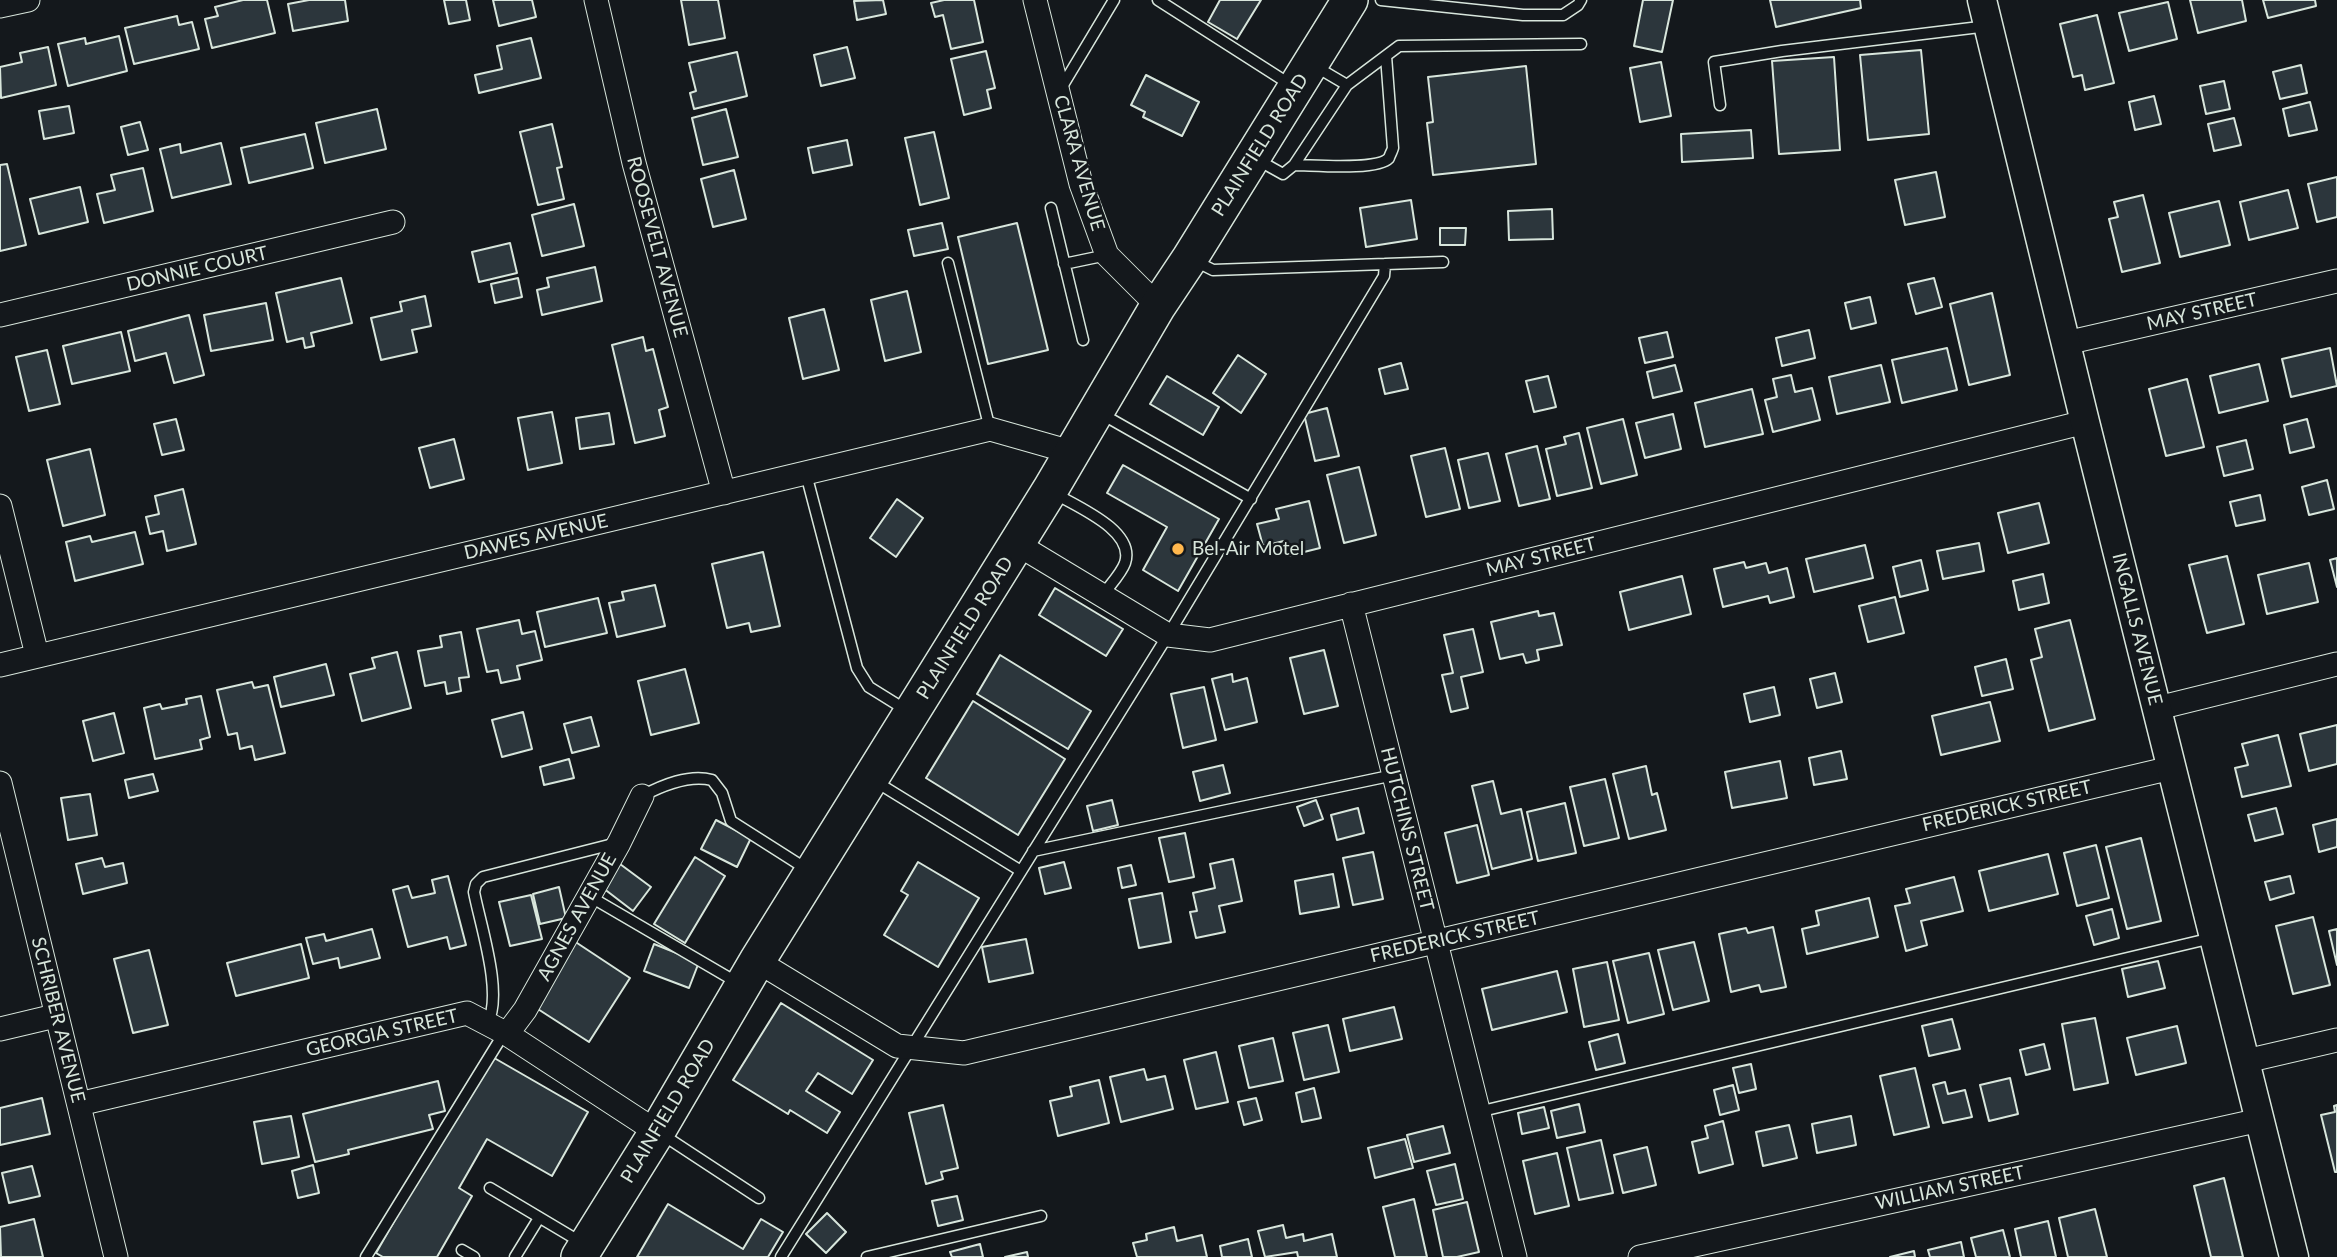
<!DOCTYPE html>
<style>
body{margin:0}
canvas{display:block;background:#14181c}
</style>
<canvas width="2337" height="1257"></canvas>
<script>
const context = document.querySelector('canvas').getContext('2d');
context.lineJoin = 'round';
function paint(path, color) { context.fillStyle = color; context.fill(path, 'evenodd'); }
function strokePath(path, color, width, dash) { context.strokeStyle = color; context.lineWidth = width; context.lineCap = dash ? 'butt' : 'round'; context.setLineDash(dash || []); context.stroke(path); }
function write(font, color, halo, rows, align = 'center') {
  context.font = font + ' Lato,sans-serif'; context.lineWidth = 5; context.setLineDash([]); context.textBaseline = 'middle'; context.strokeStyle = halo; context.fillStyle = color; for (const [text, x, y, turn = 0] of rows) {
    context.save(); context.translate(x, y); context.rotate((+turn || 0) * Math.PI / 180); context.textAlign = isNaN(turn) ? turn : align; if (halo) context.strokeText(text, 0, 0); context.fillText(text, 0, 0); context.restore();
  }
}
const building = new Path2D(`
 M243 0H267L275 33 212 48 205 19 218 16 215 7Z
 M309 0H345L348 21 293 31 288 4Z
 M444 0H466L470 20 449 24Z
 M493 0H532L536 17 499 26Z
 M681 0H718L725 38 689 45Z
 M883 0 886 14 857 20 854 1Z
 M944 0H974L983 42 951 49 943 15 935 17 931 3Z
 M1220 0H1261L1237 39 1208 22Z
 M1643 0H1673L1662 52 1634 46Z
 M1770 0H1860L1861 8 1776 27Z
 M2190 0H2242L2246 21 2198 33Z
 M2263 0H2315L2316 6 2268 18Z
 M2168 2 2177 39 2129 51 2119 13Z
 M2097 15 2114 83 2085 90 2082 75 2073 77 2060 24Z
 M177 16 179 25 192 22 199 49 134 64 125 28Z
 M119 36 127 71 68 86 58 44 85 38 86 44Z
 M531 38 541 78 479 93 475 75 502 69 497 46Z
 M48 47 56 85 1 98 0 67 22 62 20 53Z
 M847 47 855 78 821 86 814 55Z
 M1921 50 1929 134 1868 140 1860 55Z
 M986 51 995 88 987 90 991 108 964 115 951 59Z
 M737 52 747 96 694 109 690 93 696 91 689 63Z
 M1834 57 1840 150 1779 154 1772 61Z
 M1661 62 1671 116 1640 122 1630 68Z
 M2301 65 2307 93 2280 99 2273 72Z
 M1526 66 1536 164 1433 175 1427 123 1433 122 1428 77Z
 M1146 75 1199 102 1182 136 1143 117 1145 112 1131 105Z
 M2224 81 2230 109 2206 114 2200 86Z
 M2154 96 2161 124 2135 130 2129 102Z
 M2310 102 2317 130 2289 136 2283 109Z
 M69 106 74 133 44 139 39 111Z
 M377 109 386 149 325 163 316 123Z
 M726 109 738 157 703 165 692 118Z
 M2234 118 2241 145 2214 151 2208 124Z
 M140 122 148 150 128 155 121 127Z
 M552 124 562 167 557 168 564 199 538 205 520 132Z
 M1751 130 1753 158 1682 162 1681 134Z
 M934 132 949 198 920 205 905 138Z
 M305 134 313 168 249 183 241 148Z
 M847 140 852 165 813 173 808 148Z
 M221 143 231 184 172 198 160 149 180 144 181 153Z
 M7 164 26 245 0 251V165Z
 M143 168 153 211 104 223 97 194 115 190 111 175Z
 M734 170 746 219 713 227 701 179Z
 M1936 172 1945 217 1905 225 1895 180Z
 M2337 177V217L2317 222 2308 184Z
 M80 187 88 222 39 234 30 199Z
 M2288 190 2298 228 2249 240 2240 202Z
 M2143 195 2160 263 2122 272 2109 219 2118 217 2114 202Z
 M1411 200 1417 239 1366 247 1360 208Z
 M2219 201 2230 245 2180 257 2169 213Z
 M574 204 584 246 542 256 532 215Z
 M1552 209 1553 239 1509 240 1508 211Z
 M942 223 948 249 914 256 908 230Z
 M1017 223 1048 350 988 364 958 237Z
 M1440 228H1466L1465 245H1440Z
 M510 243 517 273 479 282 472 252Z
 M595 267 602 301 542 315 537 290 549 287 547 278Z
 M341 278 352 323 311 333 314 346 305 348 303 338 287 342 276 293Z
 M518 278 522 297 495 303 491 284Z
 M1934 278 1942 307 1916 314 1908 284Z
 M907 291 921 352 885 361 871 300Z
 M1992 293 2010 375 1969 385 1950 304Z
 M425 296 431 326 412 330 417 352 381 360 371 318 402 311 400 302Z
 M1870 297 1876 323 1851 329 1845 303Z
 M266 303 273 340 211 351 204 315Z
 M824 309 839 370 803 379 789 318Z
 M189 315 204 375 174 383 166 353 135 361 128 331Z
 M1809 330 1815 358 1782 366 1776 338Z
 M121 332 130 371 72 384 63 346Z
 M1667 332 1673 357 1645 363 1639 338Z
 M643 337 646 351 653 349 668 407 659 410 665 436 635 443 612 345Z
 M1947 348 1957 390 1902 403 1892 360Z
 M2330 348 2337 386 2291 397 2282 359Z
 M47 350 60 404 29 411 16 357Z
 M1238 355 1266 374 1241 413 1213 393Z
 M1401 363 1408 389 1385 394 1379 369Z
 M2259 364 2268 401 2219 413 2210 376Z
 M1675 365 1682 391 1653 398 1647 372Z
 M1881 365 1890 402 1837 414 1829 377Z
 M1791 375 1795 392 1812 388 1820 420 1773 432 1765 400 1777 397 1773 379Z
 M1167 376 1219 407 1203 435 1150 404Z
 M1548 376 1556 407 1534 412 1526 381Z
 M2187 379 2204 447 2166 456 2149 389Z
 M1752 389 1763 434 1705 447 1695 403Z
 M1327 408 1339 456 1315 461 1304 414Z
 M552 412 562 463 528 470 518 418Z
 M609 413 614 444 580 449 576 418Z
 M1673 414 1681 449 1645 458 1636 423Z
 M176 419 184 450 162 455 154 424Z
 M1623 419 1637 475 1601 484 1587 428Z
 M2307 419 2314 447 2290 453 2284 425Z
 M1579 433 1592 488 1557 496 1546 449 1566 444 1564 437Z
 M454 439 464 479 430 488 419 448Z
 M2246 440 2253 469 2224 476 2217 447Z
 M1537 446 1550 499 1519 506 1506 454Z
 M1445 448 1460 509 1426 517 1411 456Z
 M90 449 105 515 63 526 47 460Z
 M1488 453 1500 501 1469 508 1458 460Z
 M1123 465 1219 519 1178 591 1143 570 1167 527 1107 493Z
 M1359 467 1376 535 1344 543 1327 475Z
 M2327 480 2334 509 2309 515 2302 487Z
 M183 489 196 544 167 551 163 531 150 534 146 517 159 514 155 496Z
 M2260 495 2265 520 2236 526 2230 502Z
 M897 499 923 518 896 557 870 538Z
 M1309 501 1320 548 1288 556 1284 541 1263 546 1257 524 1279 519 1276 509Z
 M2039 503 2049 543 2008 553 1998 513Z
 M135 532 143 564 75 581 66 542 90 536 92 542Z
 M1979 543 1984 571 1943 579 1937 551Z
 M1865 545 1873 578 1814 592 1806 559Z
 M763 552 780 626 751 632 749 623 727 628 712 564Z
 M2227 556 2244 624 2207 633 2189 565Z
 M2337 558V587L2330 560Z
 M1921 560 1928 590 1900 597 1893 567Z
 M1744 562 1746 568 1766 563 1769 573 1787 568 1794 597 1770 603 1768 596 1723 607 1714 569Z
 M2309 563 2318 602 2267 614 2258 575Z
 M2043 574 2049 603 2019 610 2013 581Z
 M1682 576 1691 614 1629 630 1620 592Z
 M655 585 665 626 617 637 609 603 624 600 622 592Z
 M1055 588 1123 629 1106 656 1039 615Z
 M1895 597 1904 633 1868 642 1859 606Z
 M598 598 607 633 545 647 537 612Z
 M1538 611 1539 616 1554 613 1562 645 1537 650 1539 660 1526 663 1523 654 1500 659 1491 622Z
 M519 620 522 634 535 631 542 660 517 666 520 679 501 683 498 670 487 672 477 629Z
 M2070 620 2095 719 2049 731 2031 660 2042 657 2035 629Z
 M1473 629 1483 672 1461 677 1468 708 1451 712 1442 675 1453 673 1444 635Z
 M461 632 469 677 459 678 461 691 447 694 445 682 425 686 418 651 442 647 440 636Z
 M1324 650 1338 706 1304 714 1290 658Z
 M397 652 411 708 362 721 350 674 375 668 372 658Z
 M1000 655 1091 711 1068 749 977 694Z
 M2006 659 2013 689 1982 696 1975 667Z
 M326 664 334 695 281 707 274 677Z
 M685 669 699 723 651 735 638 681Z
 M1835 673 1842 702 1817 708 1810 679Z
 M1232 674 1233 682 1247 678 1257 722 1225 730 1212 679Z
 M252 682 254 688 268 685 285 753 255 760 252 746 240 749 237 733 228 735 217 690Z
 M1204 687 1216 740 1183 748 1171 694Z
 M1774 687 1780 715 1750 722 1744 694Z
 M201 696 210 737 200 740 202 749 155 759 144 708 160 704 162 709 187 704 186 699Z
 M973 701 1065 759 1018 835 926 778Z
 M1990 702 2000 741 1941 755 1932 716Z
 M523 712 532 749 502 757 492 720Z
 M114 713 124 753 93 761 83 721Z
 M591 717 599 746 572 753 564 724Z
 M2337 725V764L2309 771 2300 734Z
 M2278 735 2291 786 2242 797 2235 768 2248 765 2242 744Z
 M1841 751 1847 779 1814 785 1809 758Z
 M569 759 574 778 544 785 540 767Z
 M1780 761 1787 798 1732 808 1725 772Z
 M1223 765 1230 793 1200 801 1193 772Z
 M1646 766 1652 795 1657 793 1666 830 1629 839 1613 774Z
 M153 774 158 791 129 798 125 780Z
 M1605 779 1619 838 1584 846 1570 787Z
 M1493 781 1501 814 1521 809 1532 859 1492 869 1472 786Z
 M90 794 97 835 68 840 61 798Z
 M1112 800 1118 825 1093 831 1087 806Z
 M1316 800 1323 819 1304 826 1297 807Z
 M1565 803 1576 853 1538 861 1527 812Z
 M1358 808 1364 833 1337 840 1331 815Z
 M2276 808 2283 834 2255 841 2248 815Z
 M2337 819V847L2319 852 2313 825Z
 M716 820 751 838 737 867 701 849Z
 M1477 825 1489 875 1457 883 1445 833Z
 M1185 833 1194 877 1169 882 1159 838Z
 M2141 838 2161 921 2127 929 2106 847Z
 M2096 845 2109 898 2077 906 2064 853Z
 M1373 852 1383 899 1353 905 1343 858Z
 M2048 854 2058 894 1989 911 1979 871Z
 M695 857 725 876 685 943 654 924Z
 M102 858 105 867 123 863 127 883 83 894 76 864Z
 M1233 859 1242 901 1219 906 1225 932 1196 938 1190 912 1197 911 1193 893 1215 888 1210 864Z
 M918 862 979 898 938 967 884 935 908 895 901 891Z
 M1064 862 1071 888 1045 894 1039 868Z
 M620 864 651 887 633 911 603 888Z
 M1131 865 1136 885 1122 888 1118 868Z
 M1333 874 1339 907 1300 914 1295 881Z
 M448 876 466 945 450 949 447 937 408 947 393 890 408 886 412 898 435 893 432 880Z
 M2290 876 2294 893 2270 900 2265 882Z
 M1954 877 1963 911 1921 921 1927 945 1906 951 1895 906 1910 903 1906 889Z
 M559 887 566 918 540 924 533 894Z
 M1162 893 1171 942 1139 948 1129 899Z
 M531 895 542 939 510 946 499 902Z
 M1869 898 1878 937 1807 954 1802 929 1819 925 1816 911Z
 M2112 909 2119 938 2094 945 2086 916Z
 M2313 917 2330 985 2293 994 2276 926Z
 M1773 927 1786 987 1761 992 1759 985 1731 992 1719 934 1746 928 1748 933Z
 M372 929 380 958 340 968 338 958 313 964 306 938 324 934 326 941Z
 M2337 929V965L2329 931Z
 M568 937 630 978 589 1042 527 1002Z
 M1026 939 1033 973 989 982 982 947Z
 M1694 942 1709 1001 1673 1010 1658 950Z
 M301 944 309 978 236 996 227 963Z
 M654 944 699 962 689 988 644 971Z
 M149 950 168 1025 133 1033 114 959Z
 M1649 953 1664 1014 1628 1023 1613 961Z
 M2158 961 2165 988 2128 997 2122 969Z
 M1607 962 1619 1020 1584 1027 1573 969Z
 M1557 971 1567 1012 1492 1030 1482 989Z
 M781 1003 873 1060 852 1094 818 1073 806 1091 840 1112 827 1133 790 1110 788 1114 733 1080Z
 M1394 1007 1402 1039 1350 1051 1343 1019Z
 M2095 1018 2108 1083 2074 1090 2062 1024Z
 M1952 1019 1960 1049 1929 1056 1922 1026Z
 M1328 1025 1339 1072 1304 1080 1293 1033Z
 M2177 1026 2186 1063 2136 1075 2127 1038Z
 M1618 1034 1625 1063 1596 1070 1589 1042Z
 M1273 1038 1283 1081 1249 1088 1239 1046Z
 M2044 1044 2050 1069 2026 1075 2020 1050Z
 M1216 1052 1228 1102 1196 1109 1184 1060Z
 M489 1055 588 1112 552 1176 487 1139 459 1188 472 1196 437 1257H383L376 1253Z
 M1751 1064 1756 1089 1739 1093 1733 1068Z
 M1915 1068 1929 1127 1894 1135 1880 1076Z
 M1144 1069 1147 1080 1165 1076 1173 1109 1121 1122 1110 1077Z
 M2010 1078 2018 1114 1989 1121 1980 1085Z
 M1099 1080 1109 1123 1058 1136 1050 1101 1072 1096 1070 1087Z
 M438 1081 445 1111 429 1115 433 1129 348 1150 349 1154 315 1162 303 1114Z
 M1945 1082 1948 1094 1965 1090 1972 1117 1943 1123 1933 1085Z
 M1733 1085 1739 1110 1720 1115 1714 1090Z
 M1314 1088 1321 1118 1302 1122 1296 1093Z
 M42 1098 50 1134 0 1145V1108Z
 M1256 1098 1262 1120 1244 1125 1238 1102Z
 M1579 1104 1585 1132 1557 1138 1551 1111Z
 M943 1105 958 1168 941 1172 943 1179 926 1184 909 1113Z
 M2337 1105V1172H2335L2321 1115 2335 1112 2334 1106Z
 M1544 1107 1549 1128 1522 1134 1518 1113Z
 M291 1116 299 1157 262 1164 254 1122Z
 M1851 1116 1856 1145 1817 1153 1812 1124Z
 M1723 1121 1733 1164 1699 1173 1692 1142 1708 1138 1705 1126Z
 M1789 1125 1797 1158 1763 1166 1756 1132Z
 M1443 1126 1450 1153 1414 1162 1407 1135Z
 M1405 1139 1413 1168 1375 1178 1368 1148Z
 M1601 1140 1613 1193 1579 1200 1567 1148Z
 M1647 1147 1656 1185 1623 1193 1614 1155Z
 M1557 1153 1569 1206 1535 1214 1523 1161Z
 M1455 1164 1463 1199 1436 1205 1427 1171Z
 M313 1165 319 1193 298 1198 292 1171Z
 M32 1166 40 1196 9 1203 2 1173Z
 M2224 1178 2243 1257H2211L2194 1186Z
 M957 1196 963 1220 938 1226 932 1201Z
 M1414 1199 1427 1257H1395L1383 1207Z
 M1467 1202 1479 1252 1457 1257H1443L1433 1210Z
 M668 1204 743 1249 761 1219 783 1232 768 1257H637Z
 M2095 1209 2107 1257H2068L2059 1218Z
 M827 1213 846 1232 826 1253 806 1234Z
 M34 1219 43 1257H1L0 1227Z
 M2048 1221 2056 1257H2021L2015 1229Z
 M1283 1225 1286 1238 1303 1234 1304 1241 1332 1234 1337 1257H1298L1297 1252 1265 1257 1258 1231Z
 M1174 1227 1177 1241 1202 1235 1207 1257H1137L1133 1243 1147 1240 1146 1234Z
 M2003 1230 2010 1257H1976L1971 1238Z
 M1248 1239 1252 1257H1222L1220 1246Z
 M1961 1242 1964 1257H1930L1928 1250Z
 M980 1244 983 1257H952L950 1252Z
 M1914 1251 1915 1257H1890Z
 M1027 1252 1028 1257H1005Z`);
paint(building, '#2c363c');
strokePath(building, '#d8e6dc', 2);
const service = new Path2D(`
 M1158 0 1291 85
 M1381 0 1523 15H1563L1578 5 1581 0
 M1313 65 1347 85 1399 46 1581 44
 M1060 90 1114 0
 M1720 105 1714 62 1782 51 1988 26
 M1256 159 1283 174 1294 165 1347 85
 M1294 165C1313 165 1377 171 1389 158 1389 157 1393 149 1393 148L1386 56
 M1051 208 1083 340
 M1193 260 1213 270 1443 262
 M948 263 990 429
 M1064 264 1107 255
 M1100 413 1251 499
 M806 474 857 668 869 687 906 710
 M1052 492C1075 506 1136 530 1125 563 1121 574 1109 586 1103 595
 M873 780 1021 871
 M642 796C663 785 689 774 712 780L722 793 731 821 808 870
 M1033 851 1394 775
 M589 896 738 983
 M487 1024C504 995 480 924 474 892L476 884 483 877 617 843
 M1478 1112 2212 938
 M660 1133 759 1198
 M490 1188 584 1244
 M462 1250 474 1257
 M366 1257 504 1033
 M515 1257 539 1218
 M781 1257 1168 635 1384 276 1385 264
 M867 1257 1041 1216`);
const minor = new Path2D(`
 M596 0 634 163 724 493
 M1035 0 1081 184 1107 255 1158 306
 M0 6 28 0
 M0 315 393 222
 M2066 343 2337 281
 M0 506 37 655
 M1017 544 1168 635 1210 640 2085 422
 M1351 604 1515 1257
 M0 665 990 429 1071 452
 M2158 708 2337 664
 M0 783 116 1257
 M757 961 897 1046 964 1053 2171 768
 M0 1029 55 1016
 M507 1034 525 1010 619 843 642 796
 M2246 1061 2337 1040
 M79 1104 467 1013 507 1034 657 1132
 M1640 1257 2260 1120`);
const tertiary = new Path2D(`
 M1982 0 2085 422 2294 1257`);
const primary = new Path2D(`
 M579 1257 657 1132 757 961 1050 490 1158 306 1190 258 1350 0`);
strokePath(service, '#d8e6dc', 13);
strokePath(minor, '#d8e6dc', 25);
strokePath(tertiary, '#d8e6dc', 31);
strokePath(primary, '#d8e6dc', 38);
strokePath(service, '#14181c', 10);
strokePath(minor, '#14181c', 23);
strokePath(tertiary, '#14181c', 28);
strokePath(primary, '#14181c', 35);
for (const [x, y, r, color] of [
 [1178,549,7,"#ffb74d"]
]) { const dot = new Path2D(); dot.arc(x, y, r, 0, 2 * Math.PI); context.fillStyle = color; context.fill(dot); strokePath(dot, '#14181c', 2.5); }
write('19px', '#d8e6dc', '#14181c', [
 ["PLAINFIELD ROAD",1260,145,-58],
 ["CLARA AVENUE",1079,163,74],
 ["ROOSEVELT AVENUE",657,247,75],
 ["DONNIE COURT",197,269,-13],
 ["MAY STREET",2202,312,-13],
 ["DAWES AVENUE",536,537,-13],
 ["MAY STREET",1541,557,-14],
 ["PLAINFIELD ROAD",965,628,-58],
 ["INGALLS AVENUE",2137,629,76],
 ["FREDERICK STREET",2007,806,-13],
 ["HUTCHINS STREET",1407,829,76],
 ["AGNES AVENUE",577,917,-61],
 ["FREDERICK STREET",1455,937,-13],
 ["SCHRIBER AVENUE",58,1020,76],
 ["GEORGIA STREET",382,1033,-13],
 ["PLAINFIELD ROAD",668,1111,-59],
 ["WILLIAM STREET",1950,1188,-12]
]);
write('19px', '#d8e6dc', '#14181c', [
 ["Bel-Air Motel",1192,549]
], 'left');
</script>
